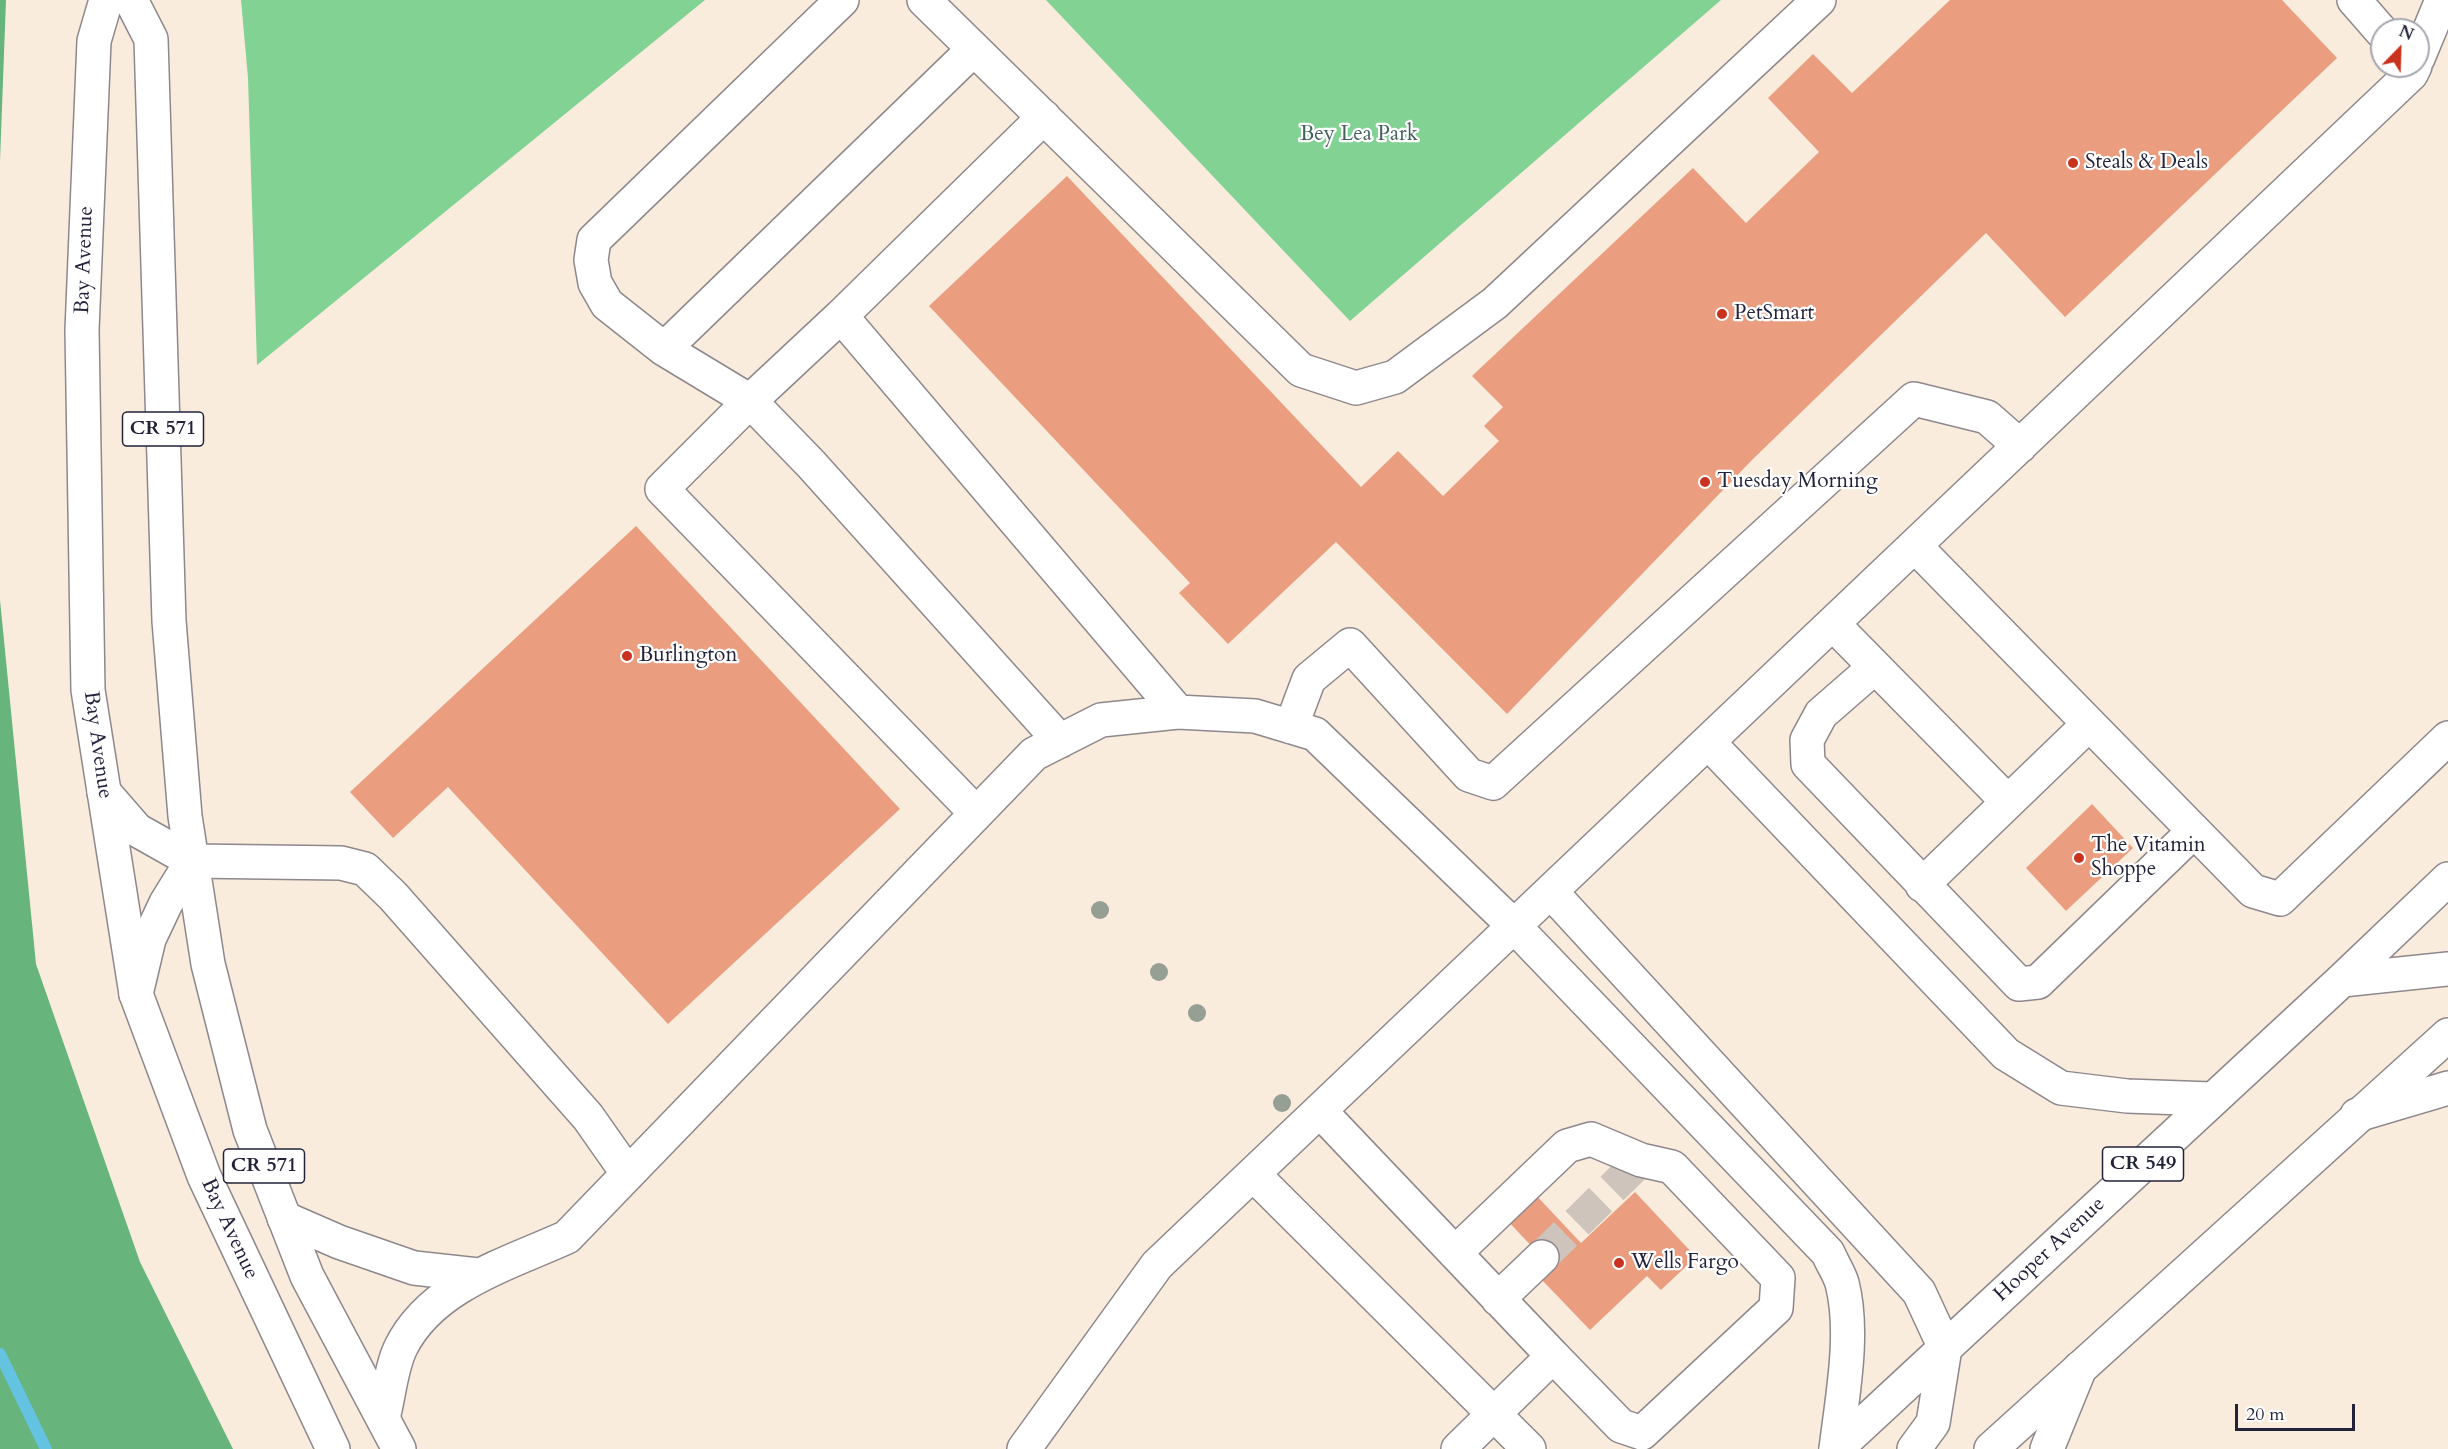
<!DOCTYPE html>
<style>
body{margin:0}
#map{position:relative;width:2448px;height:1449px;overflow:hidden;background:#f9ecdc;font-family:Cardo,serif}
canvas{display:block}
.north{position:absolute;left:2370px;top:18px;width:60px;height:60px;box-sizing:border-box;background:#fff;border:2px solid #a7a7b1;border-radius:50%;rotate:23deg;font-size:16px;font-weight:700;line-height:24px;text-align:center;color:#22223b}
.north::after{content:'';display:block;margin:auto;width:21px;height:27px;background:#c8321e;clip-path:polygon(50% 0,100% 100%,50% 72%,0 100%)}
.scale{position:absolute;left:2235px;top:1404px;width:120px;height:27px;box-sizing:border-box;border:3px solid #22223b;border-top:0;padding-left:8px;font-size:18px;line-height:21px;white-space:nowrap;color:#22223b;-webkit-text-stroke:4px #fff;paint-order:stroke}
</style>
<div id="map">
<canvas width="2448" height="1449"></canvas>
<div class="north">N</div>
<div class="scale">20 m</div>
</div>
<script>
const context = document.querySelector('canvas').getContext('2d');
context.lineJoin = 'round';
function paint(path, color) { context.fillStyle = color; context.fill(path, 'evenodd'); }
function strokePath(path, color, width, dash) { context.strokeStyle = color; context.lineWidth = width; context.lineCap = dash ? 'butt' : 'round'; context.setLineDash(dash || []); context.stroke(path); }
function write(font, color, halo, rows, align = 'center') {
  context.font = font + ' Cardo,serif'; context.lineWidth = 4.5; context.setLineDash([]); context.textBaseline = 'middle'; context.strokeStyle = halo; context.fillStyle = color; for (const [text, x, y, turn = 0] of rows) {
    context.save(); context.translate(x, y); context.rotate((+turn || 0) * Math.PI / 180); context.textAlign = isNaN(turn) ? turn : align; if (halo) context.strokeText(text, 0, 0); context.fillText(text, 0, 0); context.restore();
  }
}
paint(new Path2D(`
 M241 0H705L257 365 248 78Z
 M1046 0H1721L1350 321Z`), '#81d293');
paint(new Path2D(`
 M0 0H6L0 161Z
 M0 600 36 964 140 1262 233 1449H0Z`), '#68b47d');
strokePath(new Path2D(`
 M0 1354 46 1449`), '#63c3e1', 12);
paint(new Path2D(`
 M1950 0H2282L2337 58 2065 317 1986 233 1752 460 1507 714 1336 542 1228 644 1179 593 1190 583 929 306 1067 176 1361 487 1398 451 1443 496 1499 441 1484 426 1503 407 1472 376 1693 168 1746 223 1819 152 1768 98 1813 54 1852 93Z
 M636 526 900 809 668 1024 448 787 393 838 350 792Z
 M2092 804 2133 848 2066 911 2026 868Z
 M1533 1192 1581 1243 1635 1192 1696 1257 1661 1290 1647 1276 1590 1330 1542 1280 1553 1269 1505 1218Z`), '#ea9e7f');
strokePath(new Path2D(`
 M1542 1257 1641 1160`), '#cec4bc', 33, [33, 16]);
const minor = new Path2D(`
 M842 0 594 240 591 260 595 283 607 304 664 349 750 401 811 464 1060 741
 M924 0 1301 370 1356 388 1395 377 1495 303 1819 0
 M2354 0 2382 32
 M2418 58 2442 0
 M841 316 1044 117
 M664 349 974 49
 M1915 546 2253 891 2280 899 2448 738
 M1833 624 2008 802
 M1875 667 1821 714 1807 740 1808 764 2019 984 2038 982 2194 831
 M1291 727 1309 679 1350 645 1469 775 1493 783 1914 399 1987 417 2020 446
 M1708 742 2006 1054 2061 1088 2127 1096 2212 1099
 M104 792 137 830 192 861 341 863 365 869 393 896 588 1117 628 1174
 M976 813 662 489 750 401 841 316 1178 712
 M1922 885 2089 724
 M1551 892 1919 1292 1945 1348
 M136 994 149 939 166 903 192 861
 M1320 1111 1553 1356 1458 1449
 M2357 1115 2448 1088
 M1253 1174 1529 1449
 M284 1218 339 1242 414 1268 478 1275
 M1455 1253 1567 1146 1591 1139 1641 1160 1672 1167 1778 1278 1776 1308 1642 1433 1621 1426 1553 1356
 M1498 1299 1542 1257
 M383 1418C389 1396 391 1367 401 1347 432 1285 508 1264 567 1237L1034 754 1101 720 1178 712 1255 716 1315 734 1514 926 1828 1253C1832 1263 1839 1273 1842 1283 1855 1333 1842 1398 1836 1449
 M1024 1449 1157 1265 2411 74 2415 66
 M2047 1449 2080 1368`);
const major = new Path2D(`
 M106 0 94 41 82 330 88 690 136 994 204 1176 333 1449
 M131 0 151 39 169 621 185 816 208 964 250 1130 307 1276 399 1449
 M2342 980 2448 969
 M1836 1449 2342 980 2448 879
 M1914 1449 1933 1423 1945 1348
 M1991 1449 2448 1035`);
strokePath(minor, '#8e878c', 36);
strokePath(major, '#8e878c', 36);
strokePath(minor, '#fff', 33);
strokePath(major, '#fff', 33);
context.fillStyle = '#959f94';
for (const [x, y] of [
 [1100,910],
 [1159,972],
 [1197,1013],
 [1282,1103]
]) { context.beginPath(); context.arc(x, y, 9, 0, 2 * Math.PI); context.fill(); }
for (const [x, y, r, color] of [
 [2073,163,6,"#c8321e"],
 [1722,314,6,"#c8321e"],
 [1705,482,6,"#c8321e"],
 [627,656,6,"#c8321e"],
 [2079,858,6,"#c8321e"],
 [1619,1263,6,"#c8321e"]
]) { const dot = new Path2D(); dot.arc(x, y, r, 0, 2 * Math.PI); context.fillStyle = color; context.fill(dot); strokePath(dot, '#fff', 2); }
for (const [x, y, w] of [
 [163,429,81],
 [2143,1164,81],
 [264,1166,81]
]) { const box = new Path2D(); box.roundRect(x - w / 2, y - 17, w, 34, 4.5); context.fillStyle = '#fff'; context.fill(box); strokePath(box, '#22223b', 1.5); }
write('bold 20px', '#22223b', null, [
 ["CR 571",163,429],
 ["CR 549",2143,1164],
 ["CR 571",264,1166]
]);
write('21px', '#43605a', '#fff', [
 ["Bey Lea Park",1359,135]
]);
write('21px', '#22223b', '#fff', [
 ["Steals & Deals",2085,163],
 ["PetSmart",1734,314],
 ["Tuesday Morning",1717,482],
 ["Burlington",639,656],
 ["The Vitamin",2091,846],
 ["Shoppe",2091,870],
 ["Wells Fargo",1631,1263]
], 'left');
write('21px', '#22223b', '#fff', [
 ["Bay Avenue",85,260,-88],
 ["Bay Avenue",97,745,82],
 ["Bay Avenue",229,1229,65],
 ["Hooper Avenue",2050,1250,-43]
]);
</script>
